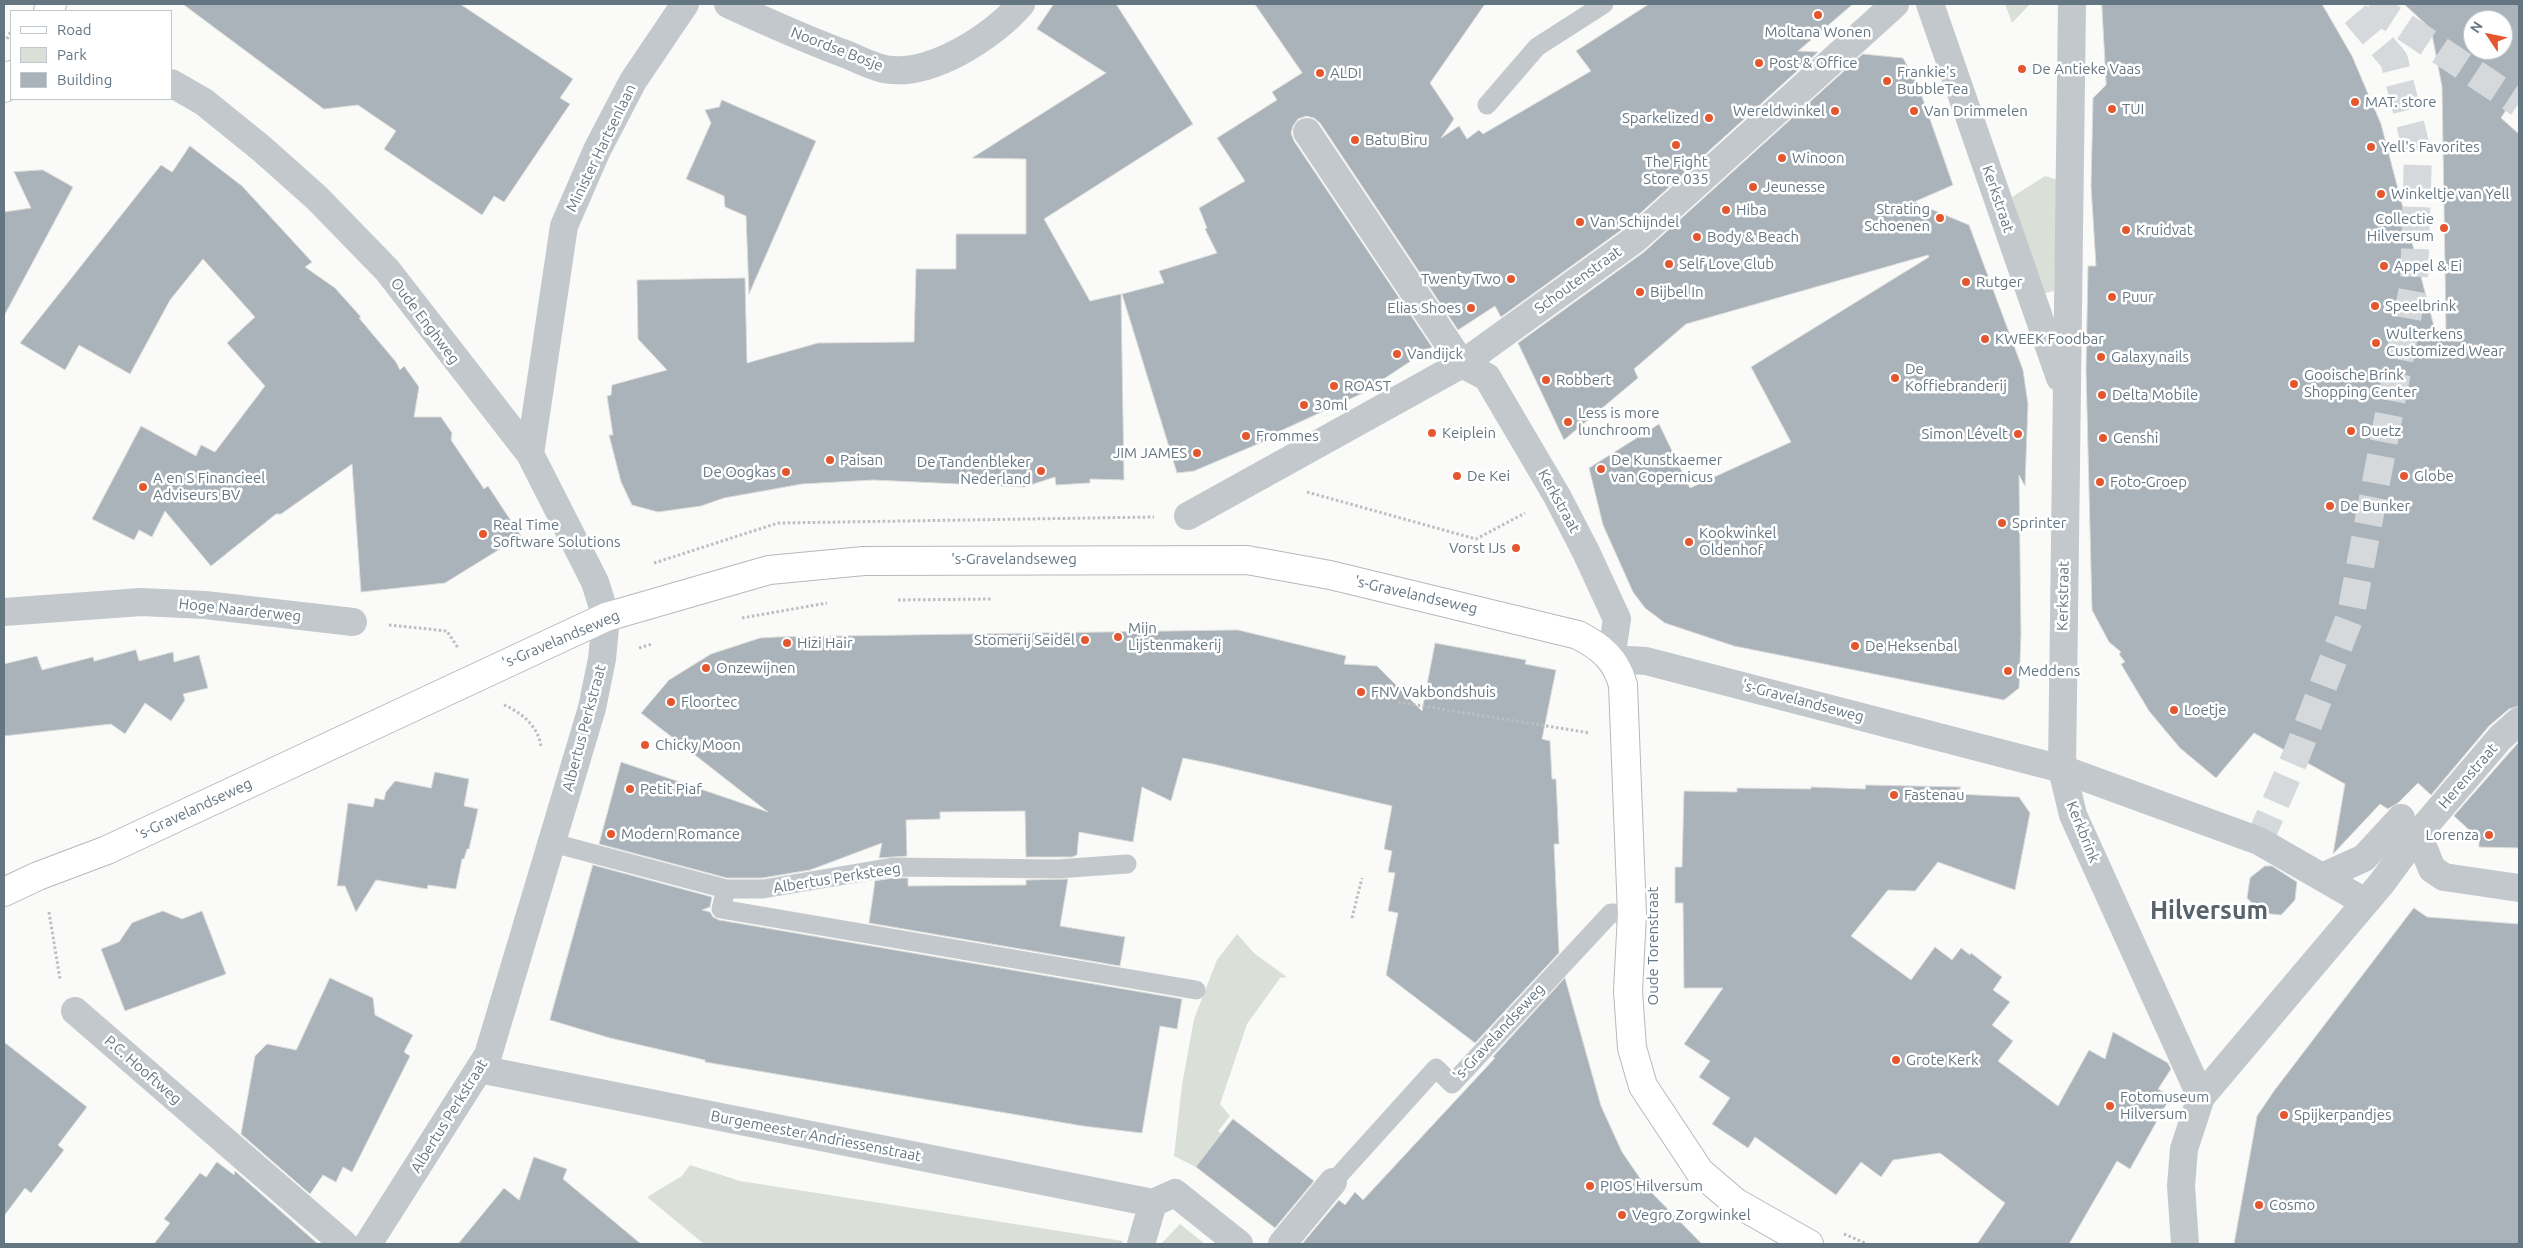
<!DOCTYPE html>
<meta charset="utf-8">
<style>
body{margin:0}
#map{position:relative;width:2523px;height:1248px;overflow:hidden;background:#fafaf8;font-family:Ubuntu,sans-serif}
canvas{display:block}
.frame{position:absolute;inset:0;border:5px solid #657683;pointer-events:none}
.legend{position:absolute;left:10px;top:10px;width:162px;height:90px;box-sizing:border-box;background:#fff;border:1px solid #c1c8cd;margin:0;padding:6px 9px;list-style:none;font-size:15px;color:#657683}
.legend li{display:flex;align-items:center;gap:10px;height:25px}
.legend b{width:25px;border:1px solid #c1c8cd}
.north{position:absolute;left:2463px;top:10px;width:50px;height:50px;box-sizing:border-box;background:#fff;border:1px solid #c1c8cd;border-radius:50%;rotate:304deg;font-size:14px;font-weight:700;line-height:20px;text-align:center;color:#657683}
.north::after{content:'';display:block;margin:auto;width:18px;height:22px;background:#e4572e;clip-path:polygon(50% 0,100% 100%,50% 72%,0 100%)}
</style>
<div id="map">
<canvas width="2523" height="1248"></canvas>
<div class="frame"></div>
<ul class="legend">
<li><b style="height:6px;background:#fff"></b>Road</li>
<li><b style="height:14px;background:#dadfd7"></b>Park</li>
<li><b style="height:14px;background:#aab3b9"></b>Building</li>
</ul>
<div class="north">N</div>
</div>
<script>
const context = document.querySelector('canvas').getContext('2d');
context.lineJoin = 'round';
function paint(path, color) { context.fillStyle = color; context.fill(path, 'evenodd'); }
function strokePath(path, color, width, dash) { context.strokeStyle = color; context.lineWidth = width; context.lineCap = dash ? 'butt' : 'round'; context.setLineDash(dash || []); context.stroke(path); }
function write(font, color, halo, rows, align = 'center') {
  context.font = font + ' Ubuntu,sans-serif'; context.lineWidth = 5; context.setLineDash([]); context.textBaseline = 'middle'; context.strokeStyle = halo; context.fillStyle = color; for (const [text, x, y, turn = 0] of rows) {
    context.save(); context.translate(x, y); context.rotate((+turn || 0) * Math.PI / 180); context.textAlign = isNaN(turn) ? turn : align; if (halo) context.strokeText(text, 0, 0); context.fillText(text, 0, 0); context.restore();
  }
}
paint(new Path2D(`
 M2005 4H2030L2012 23Z
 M2045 176 2058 180 2054 291 2041 294 2012 197Z
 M1237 934 1255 954 1287 977 1280 978 1247 1024 1220 1104 1230 1116 1218 1131 1222 1134 1196 1167 1174 1156 1182 1085 1194 1019 1217 960Z
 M690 1165 740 1181 1123 1241 1122 1244H704L647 1197 682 1176Z
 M1180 1224 1205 1244H1161Z`), '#dadfd7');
const building = new Path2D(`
 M183 4H460L573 79 560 98 570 104 504 202 494 196 482 215 384 149 396 131 358 105 324 109Z
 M1054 4H1116L1193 124 1044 219 1090 301 1121 294 1124 480 1090 479V483L1056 485 1055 477 1024 487 873 480 802 484 724 498 701 506 658 512 632 505 621 482 609 435H613L607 396 611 395 612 385 667 370 638 339 637 280 745 278 747 363 818 343 914 342 916 269H956V234H1026V159L972 158 1106 73 1037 29Z
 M1255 4H1485L1430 83 1454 119 1441 138 1459 126 1467 139 1479 130 1483 134 1591 71 1576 51 1649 4H1853L1798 51 1818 52 1624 228 1501 317 1495 306 1458 330 1320 123 1314 118 1306 116 1298 119 1293 126 1291 133 1294 141 1432 347 1361 394 1278 432 1279 435 1194 471 1177 473 1122 294 1164 283 1159 271 1217 253 1205 229 1207 228 1199 208 1245 181 1217 138 1277 100 1272 92 1302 73Z
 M2102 4H2322L2352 56 2381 124 2436 334 2446 332 2442 87 2431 29 2404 4H2519V89L2501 118 2519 134V706L2509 709 2489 726 2431 795 2418 783 2398 803 2388 809 2380 804 2333 854 2345 784 2254 733 2216 778 2180 748 2149 711 2121 664 2125 662 2119 654 2121 652 2109 642 2092 610 2086 370 2088 266H2096L2091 186 2093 98 2106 85ZM2473 20H2503V50H2473Z
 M1863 54 1903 58 1918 85 1953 185 1914 202 1969 225 2023 370 2028 404 2025 486 2019 475 2021 634 2019 688 2004 700 1734 646 1665 623 1645 608 1633 592 1603 525 1589 468 1659 424 1690 488 1791 442 1751 367 1929 257 1928 255 1686 324 1634 369 1638 378 1564 440 1518 343 1644 252Z
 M722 100 816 141 749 294 746 216 725 207 724 196 686 179 711 123 705 110 719 107Z
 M190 146 242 186 312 262 305 267 335 288 361 317 359 318 396 362 400 370 404 366 419 387 414 417H441L452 433 451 440 484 489 488 486 521 536 445 583 361 592 352 464 281 514H276L211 566 165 511 152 537 139 530 134 540 92 519 141 426 196 456 201 445 215 452 265 386 227 343 255 317 203 259 170 300 130 374 79 345 65 370 20 343 161 165 172 172Z
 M43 170 73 187 4 316V212L31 208 14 172Z
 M1238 630 1346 656 1344 664 1377 666 1422 711 1435 643 1526 660 1525 664 1556 670 1542 739 1550 741 1552 779H1556L1559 844H1554L1559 953 1475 1043 1386 975 1398 913 1388 911 1395 873 1388 872 1392 851 1384 849 1392 806 1213 764 1183 758 1171 801 1142 787 1133 842 1079 832 1077 855 1072 857H1026L1025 811 940 812V819L906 820 907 856 879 858 882 843 810 870 762 878H727L599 844 621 762 768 812 641 713 669 680 711 654 760 638 777 637Z
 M136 650 139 661 173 652 174 662 199 655 208 688 183 694 185 700 171 721 145 703 125 734 111 724 4 736V664L37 656 42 670 93 657 94 661Z
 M2519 742V848L2479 847V839L2454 816Z
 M435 772 469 779 464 806 478 809 469 849H467L464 859H462L456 889 428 885 427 889 376 880 356 912 345 886H337L348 803 373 807 375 798 384 800 386 792 395 781 431 788Z
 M1866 785 1961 787 1956 794 2019 797 2030 813 2015 890 1938 862 1915 891 1888 890 1851 936 1911 980 1935 947 1952 960 1961 948 1970 955 1971 953 2002 977 1993 990 2010 1002 1992 1025 2013 1041 1998 1061 2058 1106 2089 1050 2105 1059 2113 1032 2168 1063 2171 1069 2158 1089 2171 1096 2130 1169 2117 1161 2069 1244H1977L2005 1203 1940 1153 1893 1160 1881 1177 1861 1162 1836 1195 1755 1137 1748 1148 1712 1124 1730 1098 1699 1077 1710 1061 1684 1044 1723 988H1684L1683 903H1675V867H1682L1684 791 1737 792V788L1811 789V787L1865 789Z
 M593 865 712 897 710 907 702 910 710 912 713 917 719 920 1182 999 1177 1029 1160 1026 1142 1133 1083 1126 705 1062V1060L610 1038 550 1020Z
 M2265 866H2272L2297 882 2295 900 2281 915 2261 913 2247 898 2250 878Z
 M894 878H908V886L1026 885V880L1068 879 1060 926 1125 937 1120 966 869 923 875 881Z
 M2414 908 2427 917 2519 924V1244H2234L2257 1116 2274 1091Z
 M163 911 182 919 202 911 226 974 125 1011 101 949 119 942 132 923Z
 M330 978 373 998 375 1015 413 1035 404 1052 410 1056 352 1172 343 1167 336 1182 323 1175 310 1194 241 1134 255 1056 267 1044 296 1050Z
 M1565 978 1601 1106 1622 1152 1646 1187 1702 1244H1302L1339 1200 1345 1205 1355 1192 1363 1200 1495 1058 1493 1057Z
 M4 1042 87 1107 58 1145 64 1150 31 1193 25 1188 4 1216Z
 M1233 1119 1314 1181 1275 1228 1196 1167Z
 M534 1157 567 1169 563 1179 641 1244H458L504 1188 519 1200Z
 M217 1162 234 1175 235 1171 318 1244H154L170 1223 164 1219 200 1173 206 1177Z`);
paint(building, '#aab3b9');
strokePath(building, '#dcdcda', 1);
strokePath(new Path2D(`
 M2370 4 2519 103
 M2259 841 2296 756 2351 614 2414 282 2418 155 2394 60 2347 4`), '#d5d9db', 28, [28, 14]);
const secondary = new Path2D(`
 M48 11 52 4
 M4 88 11 75
 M4 892 38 876 107 850 606 617 769 570 864 561 1247 560 1330 575 1578 635C1601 647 1616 659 1623 685L1632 914 1628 991 1632 1048 1643 1086 1700 1172 1735 1202 1809 1244`);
strokePath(secondary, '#b3babf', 30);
strokePath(new Path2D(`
 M7 39 11 31
 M1307 492 1476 539 1525 513
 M654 563 778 523 1154 517
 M898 600 992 599
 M742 618 827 603
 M389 625 447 631 458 648
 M639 648 652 644
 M1398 702 1590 733
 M504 705C521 712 539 727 541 747
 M49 912 60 979
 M1352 918 1362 878
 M1844 1234 1867 1244`), '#bbbfc2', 3, [2.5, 2.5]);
strokePath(new Path2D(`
 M1487 105 1537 47 1604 4
 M553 843 726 889H763L893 867 1057 869 1127 864
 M726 889 721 909 1196 990
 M1333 1182 1436 1068 1452 1084 1611 913 1632 914`), '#c3c8cc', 19);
strokePath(new Path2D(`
 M1930 4 2060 378
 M2072 4 2062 769 2073 815 2201 1097
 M1307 132 1462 364 1634 240 1895 4
 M1188 516 1462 364 1487 377 1557 496 1586 552 1617 619 1611 659 1646 661 2062 769 2259 841 2365 902
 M2322 877 2364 858 2401 818`), '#c3c8cc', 28);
strokePath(new Path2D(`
 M728 4C767 22 807 40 848 55 859 60 871 66 884 69 929 78 993 37 1021 4
 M171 83 204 102 262 149 317 198 387 270 530 454 595 582 606 617 602 659 592 708 488 1055 368 1244
 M530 454 564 226 597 150 633 81 685 4
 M4 612 141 602 205 605 353 622
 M2418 834 2432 869 2444 877 2519 888
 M75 1011 344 1244
 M479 1069 1153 1203 1141 1244
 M1153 1203 1175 1193 1239 1244
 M1282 1244 1333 1182
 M2185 1244 2181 1186 2184 1149 2201 1097 2381 884 2418 834 2500 738 2519 721`), '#c3c8cc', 28);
strokePath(secondary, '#fff', 28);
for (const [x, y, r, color] of [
 [1818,15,5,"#e4572e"],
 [1759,63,5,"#e4572e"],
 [2022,69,5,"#e4572e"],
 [1320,73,5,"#e4572e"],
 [1887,81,5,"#e4572e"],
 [2355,102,5,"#e4572e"],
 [2112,109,5,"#e4572e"],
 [1835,111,5,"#e4572e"],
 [1914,111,5,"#e4572e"],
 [1709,118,5,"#e4572e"],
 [1355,140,5,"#e4572e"],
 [1676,145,5,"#e4572e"],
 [2371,147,5,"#e4572e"],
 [1782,158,5,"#e4572e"],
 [1753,187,5,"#e4572e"],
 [2381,194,5,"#e4572e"],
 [1726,210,5,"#e4572e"],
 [1940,218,5,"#e4572e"],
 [1580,222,5,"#e4572e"],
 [2444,228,5,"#e4572e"],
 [2126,230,5,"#e4572e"],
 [1697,237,5,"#e4572e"],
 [1669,264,5,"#e4572e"],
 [2384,266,5,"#e4572e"],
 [1511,279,5,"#e4572e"],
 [1966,282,5,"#e4572e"],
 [1640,292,5,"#e4572e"],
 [2112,297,5,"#e4572e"],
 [2375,306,5,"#e4572e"],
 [1471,308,5,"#e4572e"],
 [1985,339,5,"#e4572e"],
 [2376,343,5,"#e4572e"],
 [1397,354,5,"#e4572e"],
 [2101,357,5,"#e4572e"],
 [1895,378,5,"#e4572e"],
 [1546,380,5,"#e4572e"],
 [2294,384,5,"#e4572e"],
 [1334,386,5,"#e4572e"],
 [2102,395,5,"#e4572e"],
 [1304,405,5,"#e4572e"],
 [1568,422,5,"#e4572e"],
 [2351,431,5,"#e4572e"],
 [1432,433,5,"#e4572e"],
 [2018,434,5,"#e4572e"],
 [1246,436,5,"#e4572e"],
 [2103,438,5,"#e4572e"],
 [1197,453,5,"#e4572e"],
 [830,460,5,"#e4572e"],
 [1601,469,5,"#e4572e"],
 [1041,471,5,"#e4572e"],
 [786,472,5,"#e4572e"],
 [1457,476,5,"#e4572e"],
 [2404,476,5,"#e4572e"],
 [2100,482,5,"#e4572e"],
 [143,487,5,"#e4572e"],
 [2330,506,5,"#e4572e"],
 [2002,523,5,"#e4572e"],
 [483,534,5,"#e4572e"],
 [1689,542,5,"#e4572e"],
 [1516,548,5,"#e4572e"],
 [1118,637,5,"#e4572e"],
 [1085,640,5,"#e4572e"],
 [787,643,5,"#e4572e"],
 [1855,646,5,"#e4572e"],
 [706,668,5,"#e4572e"],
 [2008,671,5,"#e4572e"],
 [1361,692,5,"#e4572e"],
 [671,702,5,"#e4572e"],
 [2174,710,5,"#e4572e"],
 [645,745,5,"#e4572e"],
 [630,789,5,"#e4572e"],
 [1894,795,5,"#e4572e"],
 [611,834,5,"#e4572e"],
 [2489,835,5,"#e4572e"],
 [1896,1060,5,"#e4572e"],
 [2110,1106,5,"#e4572e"],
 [2284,1115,5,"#e4572e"],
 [1590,1186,5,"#e4572e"],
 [2259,1205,5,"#e4572e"],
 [1622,1215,5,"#e4572e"]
]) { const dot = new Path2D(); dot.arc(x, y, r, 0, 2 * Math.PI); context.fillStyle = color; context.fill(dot); strokePath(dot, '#fff', 2); }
write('15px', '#657683', '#fff', [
 ["Moltana Wonen",1818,32,"center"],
 ["Post & Office",1769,63],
 ["De Antieke Vaas",2032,69],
 ["Frankie's",1897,72],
 ["BubbleTea",1897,89],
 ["ALDI",1330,73],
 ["MAT. store",2365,102],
 ["TUI",2122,109],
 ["Wereldwinkel",1825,111,"right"],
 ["Van Drimmelen",1924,111],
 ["Sparkelized",1699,118,"right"],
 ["Batu Biru",1365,140],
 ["Yell's Favorites",2381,147],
 ["Winoon",1792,158],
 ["The Fight",1676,162,"center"],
 ["Store 035",1676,179,"center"],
 ["Jeunesse",1763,187],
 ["Winkeltje van Yell",2391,194],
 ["Strating",1930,209,"right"],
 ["Schoenen",1930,226,"right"],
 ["Hiba",1736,210],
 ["Collectie",2434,219,"right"],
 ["Hilversum",2434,236,"right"],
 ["Van Schijndel",1590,222],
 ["Kruidvat",2136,230],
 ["Body & Beach",1707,237],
 ["Self Love Club",1679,264],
 ["Appel & Ei",2394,266],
 ["Twenty Two",1501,279,"right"],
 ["Rutger",1976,282],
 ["Bijbel In",1650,292],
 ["Puur",2122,297],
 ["Speelbrink",2385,306],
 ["Elias Shoes",1461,308,"right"],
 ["Wulterkens",2386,334],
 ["Customized Wear",2386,351],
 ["KWEEK Foodbar",1995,339],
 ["Vandijck",1407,354],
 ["Galaxy nails",2111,357],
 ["De",1905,369],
 ["Koffiebranderij",1905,386],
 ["Gooische Brink",2304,375],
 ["Shopping Center",2304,392],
 ["Robbert",1556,380],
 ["ROAST",1344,386],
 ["Delta Mobile",2112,395],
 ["30ml",1314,405],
 ["Less is more",1578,413],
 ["lunchroom",1578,430],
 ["Duetz",2361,431],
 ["Keiplein",1442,433],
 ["Simon Lévelt",2008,434,"right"],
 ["Frommes",1256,436],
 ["Genshi",2113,438],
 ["JIM JAMES",1187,453,"right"],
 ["Paisan",840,460],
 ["De Kunstkaemer",1611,460],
 ["van Copernicus",1611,477],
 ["De Tandenbleker",1031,462,"right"],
 ["Nederland",1031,479,"right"],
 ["De Oogkas",776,472,"right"],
 ["De Kei",1467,476],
 ["Globe",2414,476],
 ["A en S Financieel",153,478],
 ["Adviseurs BV",153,495],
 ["Foto-Groep",2110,482],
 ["De Bunker",2340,506],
 ["Sprinter",2012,523],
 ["Real Time",493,525],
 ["Software Solutions",493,542],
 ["Kookwinkel",1699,533],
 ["Oldenhof",1699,550],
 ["Vorst IJs",1506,548,"right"],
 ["Mijn",1128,628],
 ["Lijstenmakerij",1128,645],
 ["Stomerij Seidel",1075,640,"right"],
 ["Hizi Hair",797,643],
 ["De Heksenbal",1865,646],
 ["Onzewijnen",716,668],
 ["Meddens",2018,671],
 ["FNV Vakbondshuis",1371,692],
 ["Floortec",681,702],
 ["Loetje",2184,710],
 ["Chicky Moon",655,745],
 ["Petit Piaf",640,789],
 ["Fastenau",1904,795],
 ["Modern Romance",621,834],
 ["Lorenza",2479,835,"right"],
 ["Grote Kerk",1906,1060],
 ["Fotomuseum",2120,1097],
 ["Hilversum",2120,1114],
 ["Spijkerpandjes",2294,1115],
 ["PIOS Hilversum",1600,1186],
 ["Cosmo",2269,1205],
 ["Vegro Zorgwinkel",1632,1215]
], 'left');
write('15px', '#657683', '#fff', [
 ["Noordse Bosje",837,49,21],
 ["Minister Hartsenlaan",601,148,-64],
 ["Kerkstraat",1998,199,71],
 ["Schoutenstraat",1578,280,-36],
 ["Oude Enghweg",425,321,53],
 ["Kerkstraat",1559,501,61],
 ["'s-Gravelandseweg",1014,559],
 ["'s-Gravelandseweg",1416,595,13],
 ["Kerkstraat",2063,596,-89],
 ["Hoge Naarderweg",240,610,6],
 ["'s-Gravelandseweg",561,639,-23],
 ["'s-Gravelandseweg",1803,701,15],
 ["Albertus Perkstraat",584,728,-75],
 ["Herenstraat",2468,776,-49],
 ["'s-Gravelandseweg",194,809,-25],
 ["Kerkbrink",2083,832,68],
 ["Albertus Perksteeg",837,878,-9],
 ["Oude Torenstraat",1653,946,-90],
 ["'s-Gravelandseweg",1499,1032,-47],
 ["P.C. Hooftweg",143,1070,41],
 ["Albertus Perkstraat",449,1116,-58],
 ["Burgemeester Andriessenstraat",816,1136,11]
]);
write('bold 25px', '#57646e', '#fff', [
 ["Hilversum",2209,911]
]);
</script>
